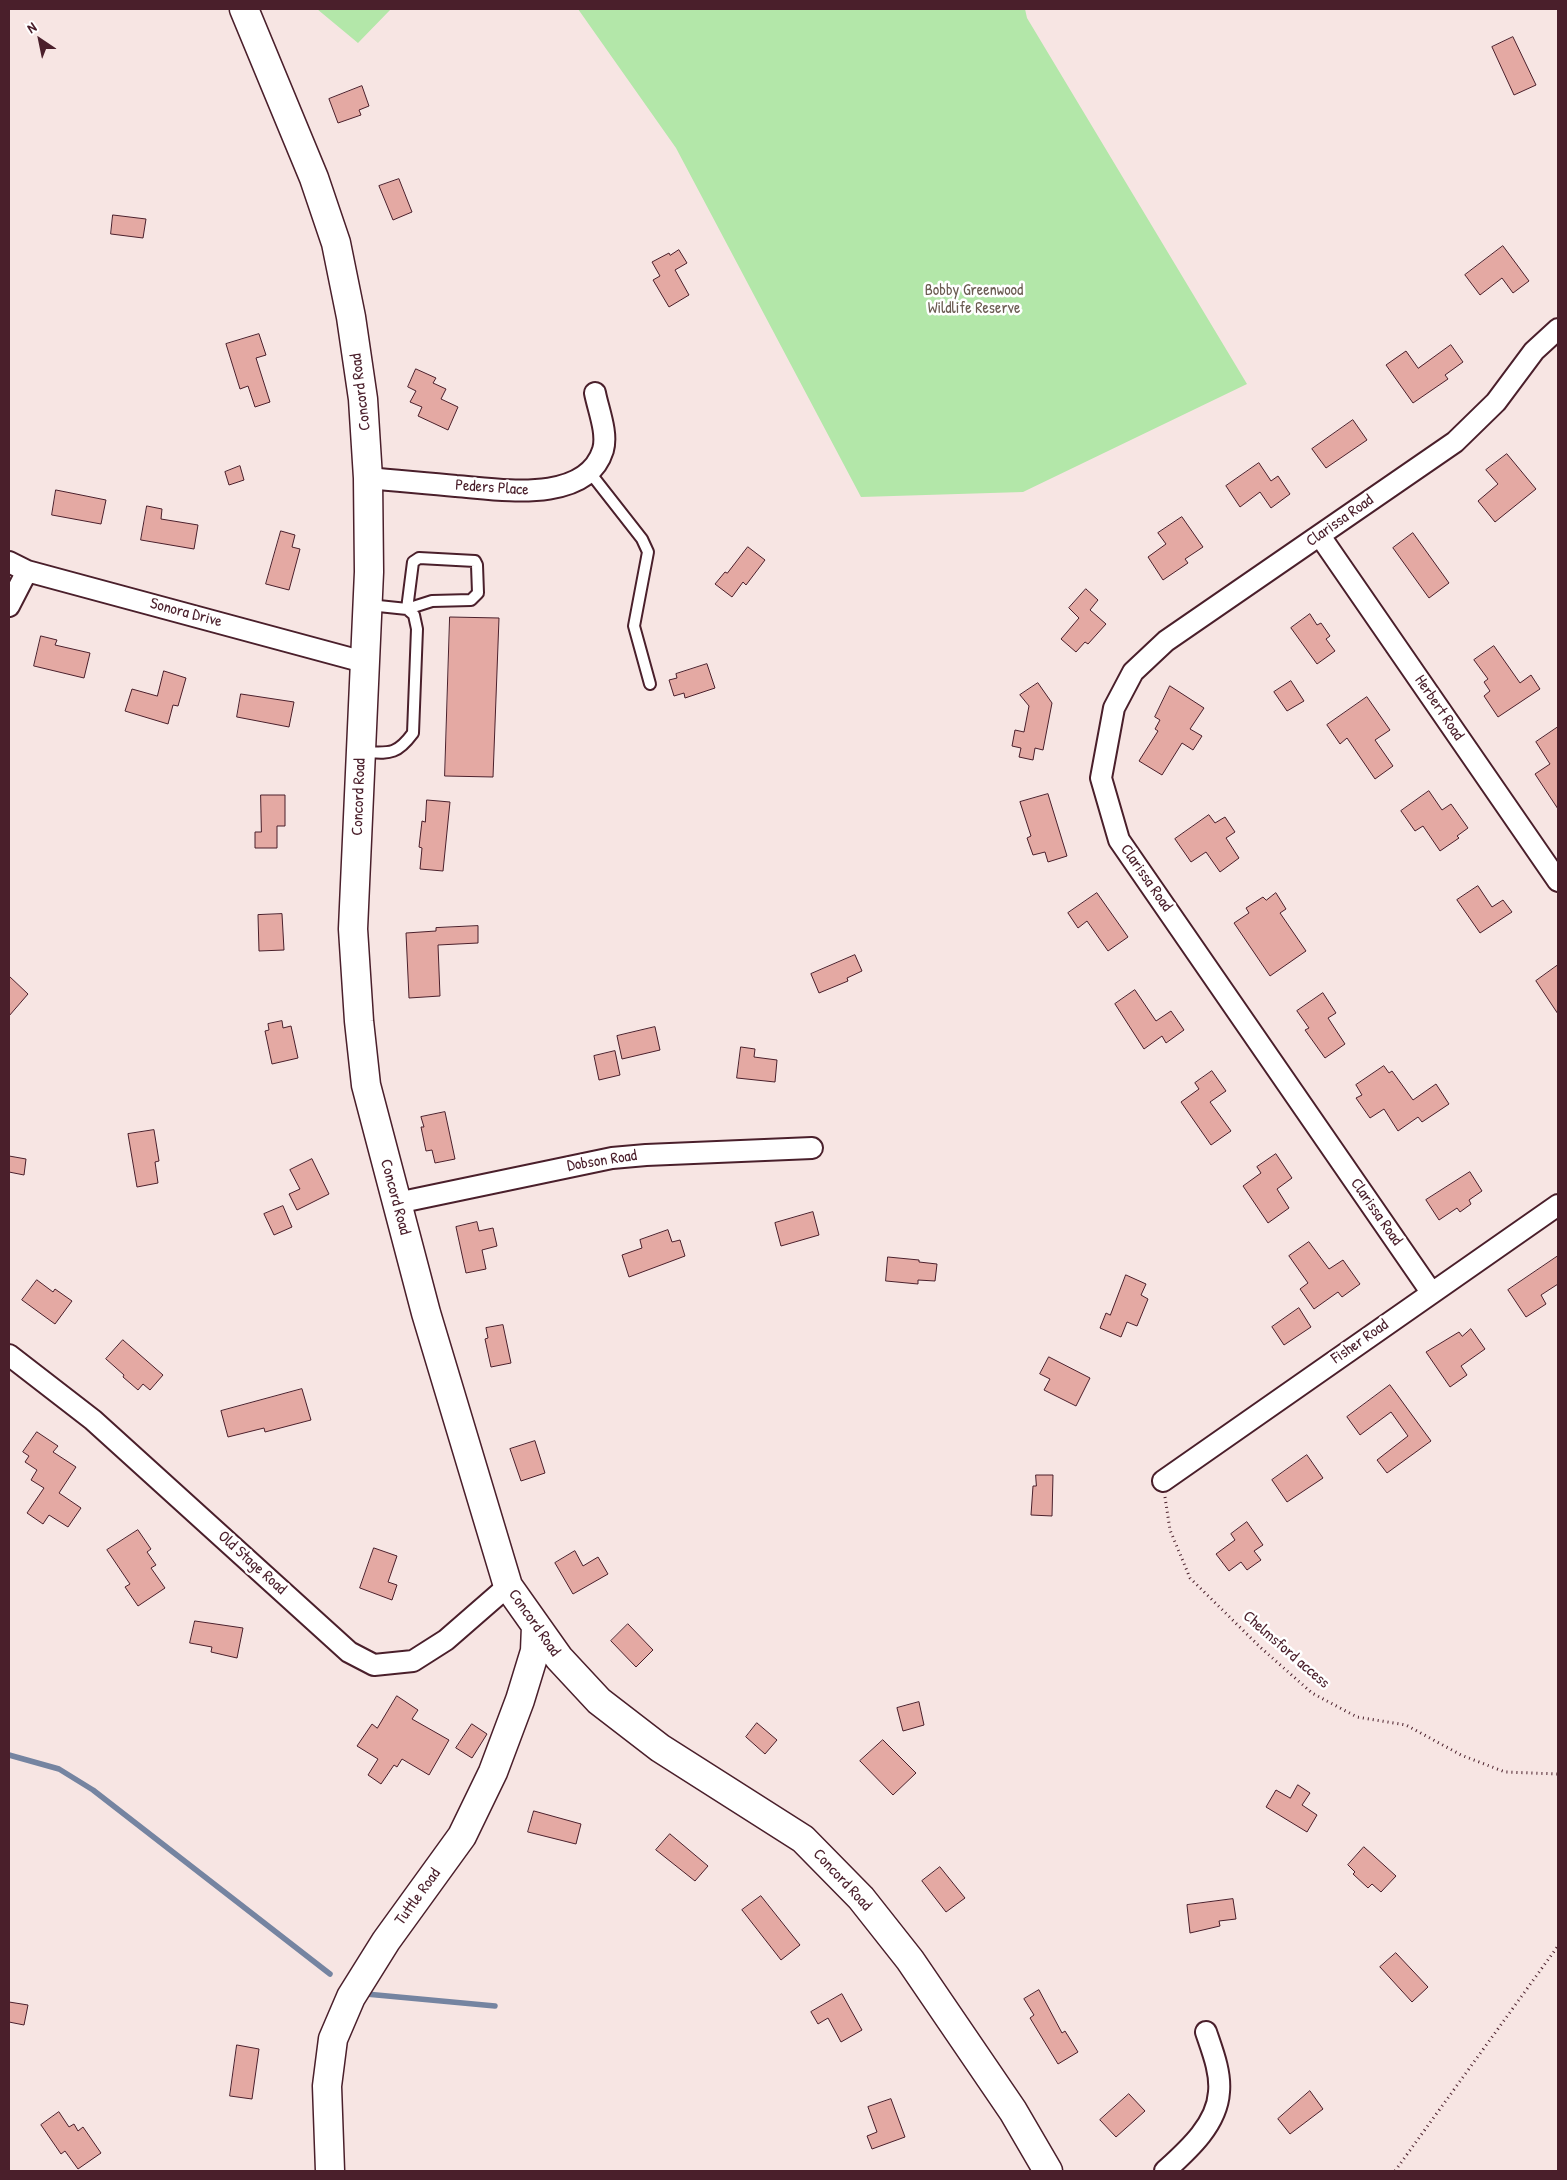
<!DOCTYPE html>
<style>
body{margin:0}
#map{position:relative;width:1567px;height:2180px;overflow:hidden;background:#f7e5e3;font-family:"Patrick Hand",sans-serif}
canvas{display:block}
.frame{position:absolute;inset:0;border:10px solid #4a1f2b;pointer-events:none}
.north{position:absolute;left:15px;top:15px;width:50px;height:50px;-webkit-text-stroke:4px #fff;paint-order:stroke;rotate:326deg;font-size:14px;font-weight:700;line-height:20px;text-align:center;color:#4a1f2b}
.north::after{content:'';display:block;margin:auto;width:18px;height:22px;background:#4a1f2b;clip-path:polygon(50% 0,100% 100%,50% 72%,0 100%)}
</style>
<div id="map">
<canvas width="1567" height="2180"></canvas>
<div class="frame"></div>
<div class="north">N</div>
</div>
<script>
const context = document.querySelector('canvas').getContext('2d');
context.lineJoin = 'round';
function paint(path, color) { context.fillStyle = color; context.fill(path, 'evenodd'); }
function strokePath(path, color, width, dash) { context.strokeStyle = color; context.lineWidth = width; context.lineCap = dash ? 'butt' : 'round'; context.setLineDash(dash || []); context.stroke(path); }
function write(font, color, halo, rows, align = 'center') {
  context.font = font + ' "Patrick Hand",sans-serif'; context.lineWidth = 5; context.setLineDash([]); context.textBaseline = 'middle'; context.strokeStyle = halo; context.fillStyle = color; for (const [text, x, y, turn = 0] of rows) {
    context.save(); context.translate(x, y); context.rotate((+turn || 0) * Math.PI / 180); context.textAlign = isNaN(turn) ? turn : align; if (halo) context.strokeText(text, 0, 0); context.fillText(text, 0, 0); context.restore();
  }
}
paint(new Path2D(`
 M317 9H391L358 43Z
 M578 9H1025L1027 18 1247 384 1023 492 861 497 676 148Z`), '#b3e7a9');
strokePath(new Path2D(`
 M9 1755 59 1769 93 1790 330 1974
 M366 1994 495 2006`), '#7584a1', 5.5);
const building = new Path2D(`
 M1513 37 1536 85 1514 95 1492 47Z
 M362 86 369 106 359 110 361 115 338 123 329 99Z
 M399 179 412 212 393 220 379 186Z
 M113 215 146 219 143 238 111 234Z
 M1503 246 1529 281 1513 293 1502 278 1480 295 1465 275Z
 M679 250 687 263 675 270 689 295 669 307 653 280 660 276 652 262 669 253 670 255Z
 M259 334 266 355 256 358 270 402 255 407 248 386 240 389 226 344Z
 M1451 345 1463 362 1445 375 1448 379 1413 403 1386 365 1406 351 1418 368Z
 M416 369 436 378 433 383 446 389 441 399 458 407 448 430 418 416 422 407 410 402 416 391 408 387Z
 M1353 420 1367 440 1326 468 1312 449Z
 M1507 454 1536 489 1495 522 1478 501 1498 484 1486 470Z
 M1259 463 1271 481 1278 476 1290 494 1271 508 1260 492 1240 507 1226 486Z
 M240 466 244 480 229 485 225 472Z
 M56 490 106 500 101 524 52 515Z
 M147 506 162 509 161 519 198 525 194 549 141 540Z
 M1182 517 1203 547 1185 559 1188 563 1163 580 1148 557 1166 544 1158 533Z
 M281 531 295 535 292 547 300 549 289 590 266 584Z
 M1413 533 1449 583 1429 598 1393 548Z
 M748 547 765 560 746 585 743 582 732 597 715 584 725 572 727 573Z
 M1086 589 1098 600 1090 610 1106 624 1088 644 1085 642 1076 652 1061 639 1079 618 1069 608Z
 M1310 614 1317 625 1321 623 1330 636 1326 639 1335 651 1317 664 1291 628Z
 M450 617 499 618 493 777 445 776Z
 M41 636 57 640 55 645 90 653 84 678 34 666Z
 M1494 646 1520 683 1531 675 1540 689 1498 717 1484 696 1490 691 1484 682 1488 679 1474 660Z
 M707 664 715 688 685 698 684 693 674 696 669 680 677 678 676 674Z
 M164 671 186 678 178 706 173 705 168 724 125 711 132 689 157 696Z
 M1291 681 1304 701 1287 711 1274 692Z
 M1038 683 1052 703 1043 750 1035 748 1033 760 1019 757 1021 748 1012 746 1015 730 1024 732 1029 706 1020 695Z
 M1170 686 1204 708 1190 729 1202 736 1193 750 1182 743 1162 775 1139 761 1158 731 1155 729 1160 720 1155 717Z
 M241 694 294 702 289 727 237 717Z
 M1367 697 1390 730 1375 740 1393 766 1375 779 1347 738 1340 744 1327 725Z
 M1558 727V809L1535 774 1550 764 1536 742Z
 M1429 791 1442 810 1451 804 1468 828 1457 836 1459 838 1440 851 1423 826 1415 831 1401 811Z
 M1048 794 1067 856 1048 862 1045 852 1033 855 1027 838 1031 836 1020 802Z
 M261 795H285V826H277V848H255V832H261Z
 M427 800 450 802 443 871 420 869 422 848 419 847 422 821 425 822Z
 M1209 815 1215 823 1225 817 1235 832 1226 838 1239 858 1220 872 1206 852 1191 862 1175 839Z
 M1478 886 1492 907 1503 900 1512 912 1480 933 1457 900Z
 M1097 893 1128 937 1108 951 1087 921 1078 928 1068 913Z
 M1276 893 1286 909 1280 913 1306 951 1270 976 1234 923 1249 913 1246 908 1263 897 1266 900Z
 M282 914 284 950 259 951 258 915Z
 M478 926V943L438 945 440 996 409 998 406 933 436 931V928Z
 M855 955 862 971 847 978 848 981 819 993 811 974Z
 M1558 965V1014L1536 981Z
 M9 976 28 994 9 1016Z
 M1135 990 1156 1021 1171 1011 1184 1030 1166 1043 1162 1036 1144 1049 1115 1004Z
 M1323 993 1336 1013 1328 1018 1345 1044 1325 1058 1305 1030 1309 1028 1297 1011Z
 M282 1021 283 1028 291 1026 298 1058 272 1064 265 1031 269 1030 268 1024Z
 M655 1027 660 1050 622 1059 617 1036Z
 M741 1047 755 1049 754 1057 777 1060 775 1082 737 1078Z
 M615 1051 620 1075 599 1080 594 1056Z
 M1384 1066 1389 1073 1392 1071 1413 1100 1436 1084 1449 1104 1422 1122 1418 1117 1398 1131 1384 1109 1370 1118 1356 1098 1362 1095 1356 1085Z
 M1212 1071 1226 1091 1210 1102 1231 1131 1211 1145 1181 1102 1199 1089 1195 1083Z
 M445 1112 455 1159 435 1163 432 1150 426 1151 421 1127H424L421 1117Z
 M154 1130 159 1161 155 1162 158 1183 137 1187 128 1134Z
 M1276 1154 1292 1178 1277 1189 1289 1208 1268 1223 1243 1186 1261 1173 1257 1167Z
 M9 1156 26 1159 24 1175 9 1172Z
 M312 1159 329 1194 297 1210 289 1194 300 1189 290 1170Z
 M1470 1172 1482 1191 1469 1200 1471 1204 1460 1212 1457 1208 1439 1220 1426 1200Z
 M283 1206 292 1227 274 1235 264 1214Z
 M813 1212 819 1235 781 1246 775 1223Z
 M477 1222 479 1231 493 1228 497 1246 482 1250 486 1269 466 1273 456 1227Z
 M668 1230 672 1242 680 1240 685 1256 629 1277 622 1255 642 1248 640 1240Z
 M1309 1242 1329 1269 1343 1260 1360 1284 1342 1297 1338 1292 1314 1309 1300 1289 1308 1283 1289 1256Z
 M1558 1256V1284L1541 1295 1546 1304 1526 1317 1508 1290Z
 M888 1257 919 1260V1262L937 1264 935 1281 918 1280V1284L886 1281Z
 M1126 1275 1146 1284 1141 1295 1148 1299 1137 1326 1127 1322 1121 1337 1100 1328 1106 1313 1110 1315Z
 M37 1280 53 1292 55 1289 72 1301 55 1324 22 1300Z
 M1299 1308 1311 1327 1284 1345 1272 1327Z
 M503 1325 511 1363 491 1367 485 1339 488 1338 486 1328Z
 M1471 1329 1485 1349 1461 1366 1467 1375 1450 1387 1426 1352 1459 1332 1462 1336Z
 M123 1340 163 1375 150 1390 143 1384 138 1390 123 1377 124 1375 106 1359Z
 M1049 1357 1090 1378 1076 1406 1044 1390 1050 1379 1040 1374Z
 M1390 1385 1431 1441 1387 1473 1377 1460 1408 1436 1391 1412 1360 1435 1347 1417Z
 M302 1389 311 1420 265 1432 264 1428 228 1437 221 1411Z
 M37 1432 58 1446 53 1452 76 1467 59 1493 81 1508 68 1527 49 1515 43 1524 27 1513 44 1488 31 1480 37 1470 25 1462 29 1456 23 1452Z
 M535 1441 545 1473 521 1481 510 1449Z
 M1307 1455 1323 1478 1287 1502 1272 1480Z
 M1036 1475H1053L1052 1516 1031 1515 1033 1486H1036Z
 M1247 1522 1263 1545 1254 1551 1261 1560 1247 1570 1241 1562 1229 1571 1216 1554 1235 1540 1231 1534Z
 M138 1530 151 1549 147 1552 156 1565 151 1568 165 1588 138 1606 125 1587 130 1584 107 1550Z
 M374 1548 397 1556 388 1582 397 1585 392 1600 360 1588Z
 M575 1551 583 1566 598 1557 608 1574 573 1594 555 1563Z
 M195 1621 243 1628 237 1658 211 1652 212 1647 190 1643Z
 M628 1624 653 1650 636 1667 611 1641Z
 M397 1696 418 1710 412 1719 449 1740 429 1775 402 1759 397 1767 394 1765 381 1784 368 1775 378 1759 357 1746 372 1724 377 1728Z
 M919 1702 924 1725 903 1731 897 1708Z
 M757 1723 777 1740 765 1754 746 1737Z
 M472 1724 487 1734 472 1758 456 1748Z
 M883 1740 916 1773 893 1795 860 1761Z
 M1298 1785 1310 1793 1302 1805 1317 1815 1307 1832 1266 1807 1276 1790 1290 1798Z
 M534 1811 581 1824 576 1844 528 1832Z
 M670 1834 708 1866 695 1881 656 1850Z
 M1364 1847 1396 1876 1381 1892 1372 1884 1368 1888 1353 1874 1355 1872 1348 1865Z
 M940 1867 965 1898 946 1912 922 1881Z
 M761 1896 800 1945 781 1960 742 1910Z
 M1233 1899 1236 1919 1219 1921 1220 1926 1190 1933 1187 1905Z
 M1396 1953 1428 1987 1412 2002 1380 1967Z
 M1039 1990 1062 2033 1065 2031 1078 2052 1058 2064 1030 2018 1034 2015 1024 1999Z
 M842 1994 862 2030 841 2042 828 2018 818 2024 811 2012Z
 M9 2002 28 2005 24 2025 9 2022Z
 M237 2045 259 2049 252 2099 230 2096Z
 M1310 2091 1323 2109 1290 2134 1278 2119Z
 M1129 2094 1145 2111 1116 2137 1100 2120Z
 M891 2099 905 2137 872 2149 867 2136 877 2132 868 2107Z
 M59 2112 69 2127 74 2124 78 2131 83 2127 101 2153 78 2169 65 2151 61 2154 41 2125Z`);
paint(building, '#e4a9a3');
strokePath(building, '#4a1f2b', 1);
const service = new Path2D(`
 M588 470 642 539 648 552 634 626 650 684
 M419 558 475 561 477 565 478 593 471 600 432 601 407 609 413 562Z
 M362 752C389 753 396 756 413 733L417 629 414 615 407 609 369 605`);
const minor = new Path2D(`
 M368 478C397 481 427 483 456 486 498 489 586 505 603 450 608 433 598 409 595 393
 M1320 536 1558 881
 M9 562 27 571 364 662
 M9 606 27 571
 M397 1203 612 1158 646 1155 812 1148
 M1431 1292 1119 840 1101 778 1114 708 1133 672 1166 641 1455 442 1496 402 1534 351 1558 329
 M9 1355 93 1420 349 1652 374 1665 413 1661 446 1640 508 1586
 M1163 1481 1558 1205
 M1165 2171C1187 2151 1217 2125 1219 2092 1221 2072 1212 2050 1206 2032`);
const secondary = new Path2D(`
 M244 9 314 178 336 243 351 317 363 399 368 478 369 572 353 929 359 1021 366 1085 426 1313 508 1586 559 1658 599 1701 660 1748 803 1839 861 1898 910 1960 1013 2111 1048 2171
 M330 2171 327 2086 333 2039 351 1997 386 1941 462 1836 493 1772 520 1700 535 1651 536 1626`);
strokePath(service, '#4a1f2b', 14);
strokePath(minor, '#4a1f2b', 24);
strokePath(secondary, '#4a1f2b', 31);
strokePath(new Path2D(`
 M1165 1497 1170 1530 1190 1578 1260 1647 1312 1693 1357 1717 1406 1725 1461 1755 1505 1772 1558 1774
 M1395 2171 1558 1946`), '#4a1f2b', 3, [1, 4]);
strokePath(service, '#fff', 10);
strokePath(minor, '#fff', 20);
strokePath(secondary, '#fff', 28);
write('16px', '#6a5b51', '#fff', [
 ["Bobby Greenwood",974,291],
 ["Wildlife Reserve",974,309]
]);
write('16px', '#4a1f2b', '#fff', [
 ["Concord Road",361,392,-97],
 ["Peders Place",492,488,4],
 ["Clarissa Road",1340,521,-35],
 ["Sonora Drive",186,613,15],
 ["Herbert Road",1439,708,56],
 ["Concord Road",359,797,-88],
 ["Clarissa Road",1146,878,55],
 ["Dobson Road",602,1161,-9],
 ["Concord Road",395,1197,75],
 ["Clarissa Road",1376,1212,55],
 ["Fisher Road",1360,1342,-35],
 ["Old Stage Road",252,1563,42],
 ["Concord Road",534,1623,55],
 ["Chelmsford access",1286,1650,41],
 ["Concord Road",842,1880,47],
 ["Tuttle Road",418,1897,-54]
]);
</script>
